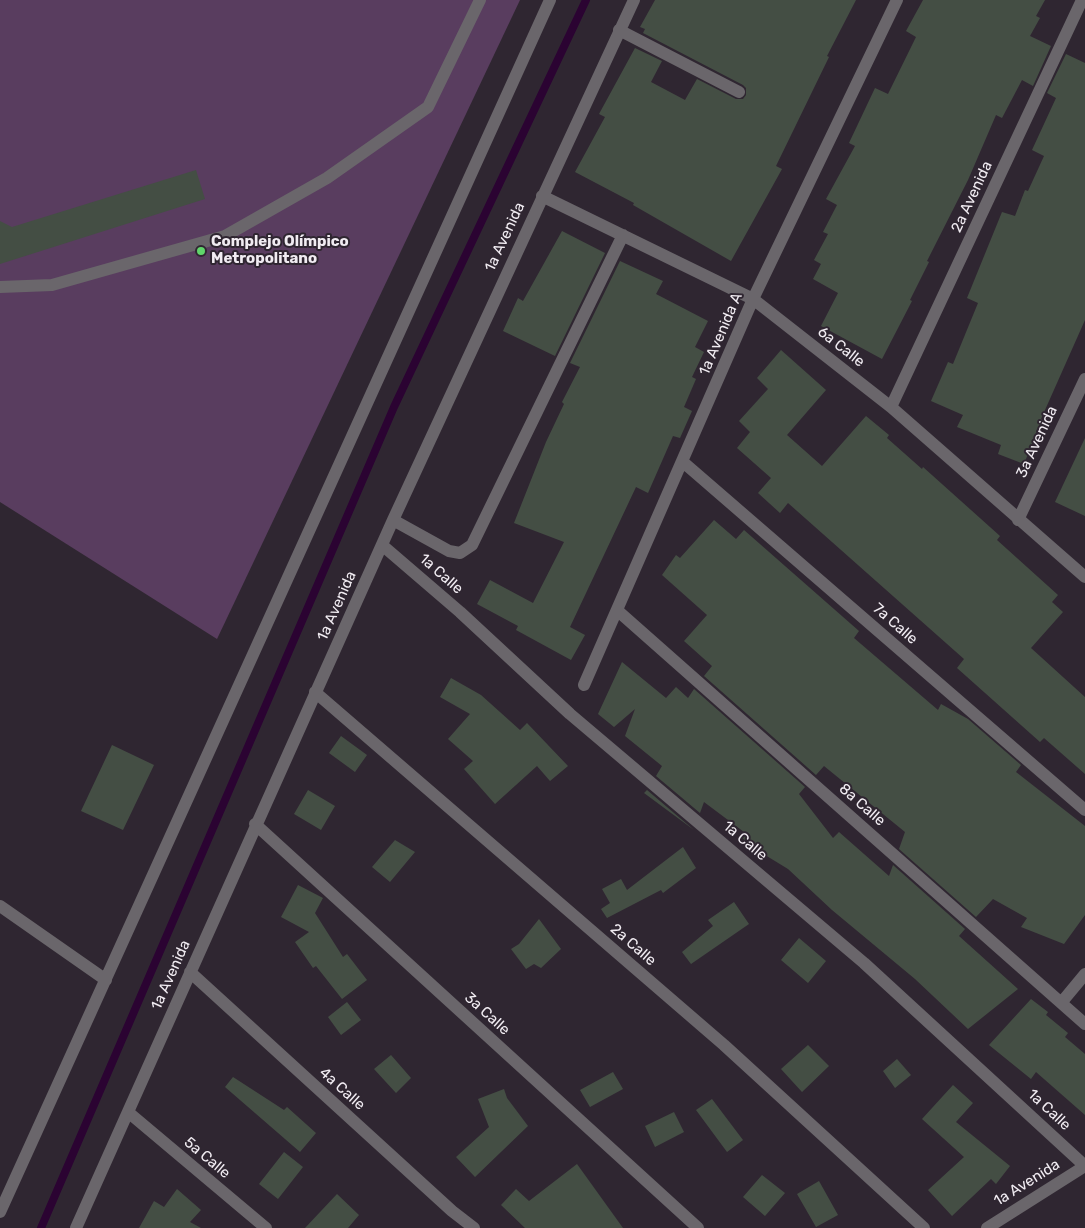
<!DOCTYPE html>
<meta charset="utf-8">
<style>
body{margin:0}
canvas{display:block;background:#2f2631}
</style>
<canvas width="1085" height="1228"></canvas>
<script>
const context = document.querySelector('canvas').getContext('2d');
context.lineJoin = 'round';
function paint(path, color) { context.fillStyle = color; context.fill(path, 'evenodd'); }
function strokePath(path, color, width, dash) { context.strokeStyle = color; context.lineWidth = width; context.lineCap = dash ? 'butt' : 'round'; context.setLineDash(dash || []); context.stroke(path); }
function write(font, color, halo, rows, align = 'center') {
  context.font = font + ' Rubik,sans-serif'; context.lineWidth = 4; context.setLineDash([]); context.textBaseline = 'middle'; context.strokeStyle = halo; context.fillStyle = color; for (const [text, x, y, turn = 0] of rows) {
    context.save(); context.translate(x, y); context.rotate((+turn || 0) * Math.PI / 180); context.textAlign = isNaN(turn) ? turn : align; if (halo) context.strokeText(text, 0, 0); context.fillText(text, 0, 0); context.restore();
  }
}
paint(new Path2D(`
 M0 0H520L217 639 0 502Z`), '#593d5f');
strokePath(new Path2D(`
 M41 1228 394 407 586 0`), '#2b0332', 8);
paint(new Path2D(`
 M655 0H856L827 56 829 57 776 166 782 169 731 261 633 205 634 203 575 172 605 117 599 114 635 48 662 61 651 82 685 100 697 79 736 99H743L746 95V88L743 85 643 33 645 29 640 27Z
 M923 0H1045L1036 16 1040 18 1030 36 1051 46 1033 86 1022 80 1002 118 996 115 968 180 927 261 929 262 910 300 912 301 882 359 821 326 838 293 813 279 821 264 814 260 828 234 823 232 837 205 826 199 855 146 849 143 875 88 888 94 916 37 906 31Z
 M1066 54 1085 63V320L1041 419H1042L1024 464 998 454 1001 445 957 427 963 415 931 401 948 362 953 364 978 303 967 298 1002 212 1015 216 1025 190 1028 191 1044 156 1032 150 1056 98 1047 93Z
 M196 170 205 199 0 264V221L12 227Z
 M562 231 605 253 555 356 503 331 518 298 523 301Z
 M620 261 663 281 656 294 708 321 695 347 704 352 692 377 696 379 684 407 692 411 680 438 673 436 648 493 636 487 570 627 585 635 571 660 516 630 518 626 477 604 490 580 533 603 564 542 514 523 546 442 564 404 562 402 580 367 570 363Z
 M781 350 826 390 787 435 822 466 866 416 889 435 887 438 922 469 923 467 1000 536 997 540 1058 595 1052 602 1063 612 1031 648 1085 697V774L1044 738 1040 742 957 668 964 659 788 503 780 513 758 493 771 478 737 448 750 432 739 421 768 389 757 378Z
 M1085 438V516L1055 502Z
 M714 520 736 539 744 530 859 631 854 638 938 710 941 704 968 719 1021 765 1016 772 1085 826V915L1064 944 1021 927 1027 918 993 899 976 917 899 849 905 832 824 766 816 775 704 676 712 666 684 641 707 615 662 575 676 555 680 558Z
 M622 662 666 698 676 687 688 698 694 689 805 787 799 794 833 838 839 832 889 876 893 865 965 929 959 936 1018 989 968 1029 915 979 832 910 788 869 752 847 740 836 744 832 704 802 700 813 656 776 662 766 625 736 635 709 614 727 598 714Z
 M451 678 481 695 520 730 527 723 568 766 550 781 537 766 495 804 464 769 473 761 448 739 470 714 440 697Z
 M341 736 367 755 355 772 329 753Z
 M112 745 154 765 123 830 81 811Z
 M308 790 335 806 321 830 294 814Z
 M647 790 694 830 644 793Z
 M395 840 415 852 390 882 372 867Z
 M683 847 696 868 663 893 661 890 607 918 601 909 610 903 602 889 621 879 627 890Z
 M298 885 323 898 315 913 343 957 347 954 367 980 342 999 316 966 313 968 295 942 309 932 281 917Z
 M734 902 749 924 691 964 682 952 713 926 708 920Z
 M539 919 561 949 541 968 534 964 526 969 511 949 519 944Z
 M799 938 826 961 808 983 781 960Z
 M1031 999 1048 1012 1046 1015 1068 1033 1065 1037 1085 1054V1115L1036 1072 1031 1079 989 1045Z
 M347 1002 361 1020 341 1035 328 1017Z
 M808 1045 829 1066 802 1092 781 1069Z
 M391 1055 411 1078 396 1093 374 1069Z
 M897 1059 911 1075 895 1088 883 1071Z
 M613 1072 623 1089 590 1107 580 1090Z
 M233 1077 284 1110 287 1107 316 1133 300 1152 225 1087Z
 M953 1085 973 1103 956 1122 1010 1166 996 1184 991 1179 952 1216 928 1190 964 1157 922 1119Z
 M504 1089 507 1098 528 1126 475 1177 456 1157 489 1127 478 1099Z
 M712 1099 743 1140 727 1152 696 1110Z
 M674 1112 684 1132 655 1147 645 1126Z
 M284 1152 303 1167 278 1199 259 1184Z
 M577 1164 623 1228H525L501 1205 516 1189 529 1201Z
 M762 1175 785 1193 765 1216 743 1197Z
 M819 1181 838 1215 816 1227 797 1194Z
 M177 1189 201 1210 190 1222 201 1228H139L154 1201 164 1207Z
 M337 1194 359 1215 348 1228H305Z`), '#444e44');
strokePath(new Path2D(`
 M619 30 739 92
 M542 196 753 299 891 407 1085 577
 M0 287 52 285 225 236 327 178 428 107 480 0
 M891 407 1082 0
 M683 462 1085 810
 M393 520 449 551 460 553 472 545 623 235
 M1018 520 1085 379
 M382 545 460 612 570 714 864 963 1085 1166
 M618 611 1085 1024
 M584 685 753 299 897 0
 M315 692 724 1045 924 1228
 M255 824 698 1228
 M0 906 106 980
 M190 972 452 1211 474 1228
 M1061 1003 1085 974
 M128 1112 266 1228
 M0 1212 550 0
 M76 1228 393 520 634 0
 M987 1228 1085 1166`), '#6a666b', 12);
for (const [x, y, r, color] of [
 [201,251,5,"#60d56b"]
]) { const dot = new Path2D(); dot.arc(x, y, r, 0, 2 * Math.PI); context.fillStyle = color; context.fill(dot); strokePath(dot, '#2f2631', 2); }
write('15px', '#f1ecf2', '#2f2631', [
 ["2a Avenida",972,197,-65],
 ["1a Avenida",505,237,-65],
 ["1a Avenida A",721,334,-67],
 ["6a Calle",841,347,38],
 ["3a Avenida",1037,442,-65],
 ["1a Calle",441,574,41],
 ["1a Avenida",337,606,-66],
 ["7a Calle",895,624,41],
 ["8a Calle",862,805,41],
 ["1a Calle",745,841,40],
 ["2a Calle",633,945,41],
 ["1a Avenida",171,975,-66],
 ["3a Calle",487,1014,42],
 ["4a Calle",342,1089,42],
 ["1a Calle",1049,1110,43],
 ["5a Calle",207,1158,40],
 ["1a Avenida",1027,1183,-32]
]);
write('bold 15px', '#f1ecf2', '#2f2631', [
 ["Complejo Olímpico",211,242],
 ["Metropolitano",211,259]
], 'left');
</script>
